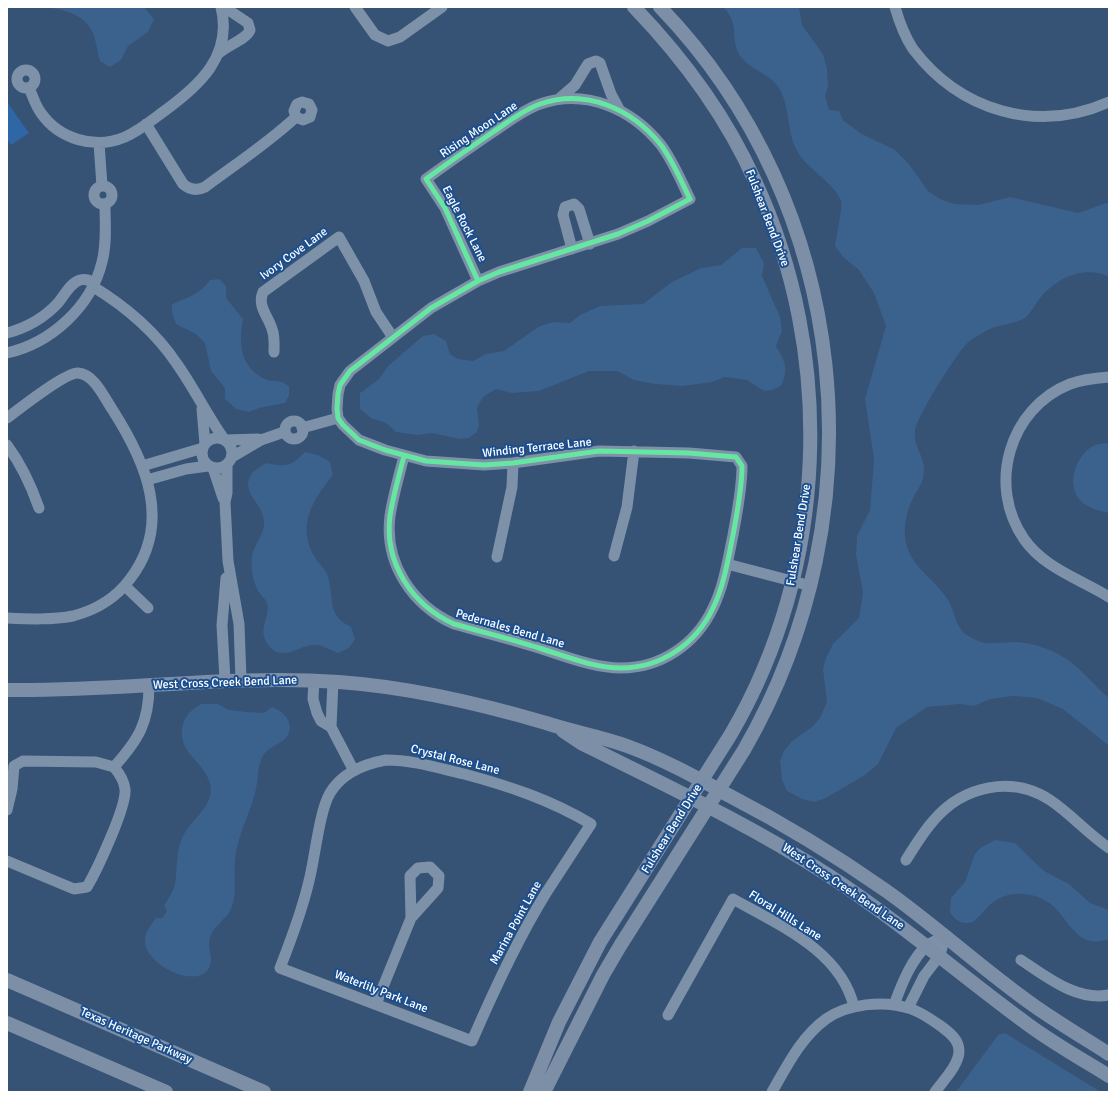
<!DOCTYPE html>
<style>
body{margin:0}
#map{position:relative;width:1116px;height:1099px;overflow:hidden;background:#365274;font-family:Signika,sans-serif}
canvas{display:block}
.frame{position:absolute;inset:0;border:8px solid #fff;pointer-events:none}
</style>
<div id="map">
<canvas width="1116" height="1099"></canvas>
<div class="frame"></div>
</div>
<script>
const context = document.querySelector('canvas').getContext('2d');
context.lineJoin = 'round';
function paint(path, color) { context.fillStyle = color; context.fill(path, 'evenodd'); }
function strokePath(path, color, width, dash) { context.strokeStyle = color; context.lineWidth = width; context.lineCap = dash ? 'butt' : 'round'; context.setLineDash(dash || []); context.stroke(path); }
function write(font, color, halo, rows, align = 'center') {
  context.font = font + ' Signika,sans-serif'; context.lineWidth = 4; context.setLineDash([]); context.textBaseline = 'middle'; context.strokeStyle = halo; context.fillStyle = color; for (const [text, x, y, turn = 0] of rows) {
    context.save(); context.translate(x, y); context.rotate((+turn || 0) * Math.PI / 180); context.textAlign = isNaN(turn) ? turn : align; if (halo) context.strokeText(text, 0, 0); context.fillText(text, 0, 0); context.restore();
  }
}
paint(new Path2D(`
 M7 102 29 133 11 145 7 139Z`), '#2f66a5');
paint(new Path2D(`
 M44 7H144L154 19 148 32 128 46 121 60 110 67 100 61C97 52 96 39 92 31 83 13 61 9 44 7Z
 M723 7H799L802 25 823 54 827 69 828 87 825 96 829 110 839 111 843 120 860 133 895 150 909 164 928 191 942 200 954 204 978 205 1010 197 1078 213 1109 202V277C1085 265 1057 278 1041 297 1036 303 1031 313 1025 318 1014 324 1001 324 990 329 983 332 976 337 970 341 959 348 916 418 915 431 913 449 928 457 923 479 921 485 917 491 914 496 905 514 901 535 910 554 919 572 938 583 948 600 954 610 955 624 964 633 968 636 979 642 985 643 994 644 1005 642 1015 642 1028 642 1044 647 1056 653 1078 663 1091 683 1109 698V746L1063 709 1037 698 1013 696 990 699 974 706 960 704 927 707 896 728 878 764 865 775 826 798 814 802 802 799 787 791 782 780 780 761 784 751 792 741 812 727 820 718 827 702 823 669 826 658 833 644 859 618 863 592 856 555 857 536 870 510 874 459 865 399 886 326 874 293 859 270 844 258 835 246C836 237 843 206 841 201 834 183 811 172 799 154 786 135 791 110 780 90 771 72 746 70 738 52 730 34 740 25 723 7Z
 M742 248H756L764 263 762 276 780 317 782 331 776 346C785 362 789 368 781 386L772 390 764 391 747 380 725 377 712 382 682 386 655 384 634 380 617 371H589L539 391 512 393 496 389 483 397 477 408 479 425 477 432 469 438 460 439 432 433 418 435 396 432 386 423 371 418 360 409V393L379 379 388 366 423 336 434 334 446 341 450 354 458 359 473 361 486 354 504 351 538 327 553 322 570 323 580 315 600 306 643 304 672 282 701 268 721 265Z
 M219 279 226 286V298L243 319C239 342 239 365 263 378 272 383 278 378 289 386V396L285 403 259 408 249 412 236 409 225 399V388L211 371 205 343 196 334 176 324 172 312V305C179 300 186 299 193 295 200 292 205 286 210 280Z
 M1109 443V513C1100 511 1091 509 1083 503 1065 488 1074 459 1091 447 1096 444 1103 443 1109 443Z
 M305 452 318 455 330 462 333 475C314 499 297 523 313 554 316 561 324 567 327 574 336 597 324 613 351 627L355 639 349 648 338 653C331 650 322 645 315 645 299 645 284 662 270 647 255 630 271 619 267 603 265 599 261 595 258 591 252 579 251 569 252 556 254 544 265 534 264 522 264 507 248 498 248 483 249 472 258 468 266 463 286 467 290 467 305 452Z
 M201 704H218L229 710 247 712 264 713 272 707C285 711 297 727 285 739 280 744 272 746 267 751 261 756 259 766 258 773 257 804 238 829 235 860 233 876 238 893 231 909 226 920 213 926 210 938 206 950 217 961 206 972 190 987 142 962 145 939 146 930 152 924 156 918H162L167 911 164 906C168 899 173 892 175 884 178 867 175 850 184 834 192 819 215 805 210 784 205 762 179 754 182 729 184 716 190 711 201 704Z
 M995 840 1015 843 1044 871 1069 884 1090 903 1109 910V939C1077 950 1070 921 1053 906 1038 893 1015 890 998 899 987 905 982 915 973 922 962 925 955 921 950 912L951 898 965 882 975 854 980 848Z
 M1005 1033 1101 1092H956L998 1035Z`), '#3b618d');
strokePath(new Path2D(`
 M355 7 375 35 388 41 400 37 442 7
 M895 7C899 21 905 37 913 49 960 111 1037 134 1109 102
 M218 54C226 46 247 39 250 30L248 23 224 7
 M17 79a9 9 0 1 1 18 0a9 9 0 1 1-18 0Z
 M29 88C33 96 35 105 41 113 59 139 95 150 125 137 139 131 151 121 163 112 199 86 233 56 221 7
 M559 99 575 85 588 64 596 61 600 63 611 94 619 109
 M146 124 183 184C190 190 197 191 205 187 236 164 268 143 296 117L294 111 297 104 302 102 309 104 312 110 310 117 303 120 296 117
 M99 143 102 186
 M94 195a9 9 0 1 1 18 0a9 9 0 1 1-18 0Z
 M572 249 563 215 565 207 574 204 579 209 590 244
 M7 333C26 328 45 317 58 303 64 296 70 283 80 280 84 279 89 280 92 282V286C125 306 155 331 177 364 194 388 207 415 224 439
 M274 352C274 344 275 337 272 329 268 316 257 306 263 292L339 237 364 281 376 312 392 336
 M7 353C51 343 91 307 102 262 107 244 105 223 105 204
 M1109 377C1096 378 1083 379 1070 384 1009 408 987 486 1024 539 1044 568 1080 579 1109 597
 M202 409 205 444
 M7 418C19 409 66 372 78 373 94 374 104 397 112 409 146 462 173 523 130 579 116 598 96 610 73 616 52 620 29 619 7 618
 M285 430a9 9 0 1 1 18 0a9 9 0 1 1-18 0Z
 M302 428 338 418
 M202 453a15 15 0 1 1 30 0a15 15 0 1 1-30 0Z
 M226 440 258 439
 M7 445C21 464 31 485 39 508
 M404 456C399 476 393 496 390 516 384 563 412 605 454 624 482 632 511 639 539 648 565 656 594 668 621 668 661 668 696 644 713 608 724 586 728 559 733 535 737 513 742 489 742 466L736 457 689 453 599 451 513 463 484 465 426 461 385 450 359 440 343 425 338 418 337 409 338 394 340 385 350 371 431 308 478 281 499 272 618 234 648 221 690 199C681 181 673 161 661 145 632 109 586 88 540 104 523 110 508 122 493 132 471 147 448 163 426 179L445 208 478 281
 M232 457 261 440 284 432
 M227 465V493L225 502 228 561 239 624 241 679
 M142 466 203 448
 M213 468 223 498
 M147 480 186 469 208 466
 M614 556 627 507 634 451
 M497 557 512 487 513 463
 M727 564 811 586
 M125 586 148 608
 M225 680 222 625 226 578
 M314 680 313 699 317 713 321 721 331 727 354 771
 M331 727 333 681
 M386 760C413 760 438 768 464 774 509 786 551 800 591 824 576 847 561 870 546 893 517 940 494 990 472 1041L280 968C291 940 302 911 309 881 315 858 319 812 330 793 342 773 364 764 386 760Z
 M114 767C138 740 149 723 149 686
 M7 810 12 789 14 766 23 761 96 762 114 767
 M906 860C915 846 923 832 934 820 963 786 1012 775 1050 800 1071 814 1088 834 1109 848
 M7 861 74 889 87 887C97 870 127 806 125 789 124 780 119 773 114 767
 M1021 960C1047 977 1076 1001 1109 995
 M376 1004 411 918 438 888 439 876 430 867 418 868 410 876 411 918
 M894 1005C901 986 912 957 928 945 933 941 940 939 945 936
 M908 1008 924 976 940 955 945 936
 M668 1015 733 899C779 925 841 951 854 1007
 M772 1092C787 1066 801 1037 826 1019 847 1004 883 1000 908 1008 920 1011 932 1020 942 1027 950 1033 959 1040 959 1051 959 1065 943 1081 935 1092`), '#7d92a8', 11);
strokePath(new Path2D(`
 M7 690C118 692 228 674 339 682 409 687 478 703 546 723 573 732 600 736 627 746 663 759 697 778 730 796 784 824 835 855 885 890 936 926 982 969 1033 1005 1057 1022 1084 1038 1109 1054
 M563 731 581 743C665 785 749 824 828 875 896 919 957 972 1022 1020 1049 1041 1080 1058 1109 1076
 M7 980 264 1092
 M7 1023 166 1092
 M530 1092 559 1022 600 942 731 734C828 568 836 356 755 181 726 116 683 58 634 7
 M544 1092 603 975 620 946 744 750C881 513 852 206 660 7`), '#7d8ea7', 14);
strokePath(new Path2D(`
 M404 456C399 476 393 496 390 516 384 563 412 605 454 624 482 632 511 639 539 648 565 656 594 668 621 668 661 668 696 644 713 608 724 586 728 559 733 535 737 513 742 489 742 466L736 457 689 453 599 451 513 463 484 465 426 461 385 450 359 440 343 425 338 418 337 409 338 394 340 385 350 371 431 308 478 281 499 272 618 234 648 221 690 199C681 181 673 161 661 145 632 109 586 88 540 104 523 110 508 122 493 132 471 147 448 163 426 179L445 208 478 281`), '#66e7a1', 5);
write('12px', '#fff', '#1b4f8f', [
 ["Rising Moon Lane",479,130,-34],
 ["Fulshear Bend Drive",767,218,69],
 ["Eagle Rock Lane",464,224,63],
 ["Ivory Cove Lane",294,254,-36],
 ["Winding Terrace Lane",537,448,-6],
 ["Fulshear Bend Drive",799,535,-81],
 ["Pedernales Bend Lane",510,629,16],
 ["West Cross Creek Bend Lane",225,683,-2],
 ["Crystal Rose Lane",455,760,14],
 ["Fulshear Bend Drive",672,829,-58],
 ["West Cross Creek Bend Lane",843,887,34],
 ["Floral Hills Lane",785,916,32],
 ["Marina Point Lane",516,923,-61],
 ["Waterlily Park Lane",381,992,21],
 ["Texas Heritage Parkway",136,1036,24]
]);
</script>
